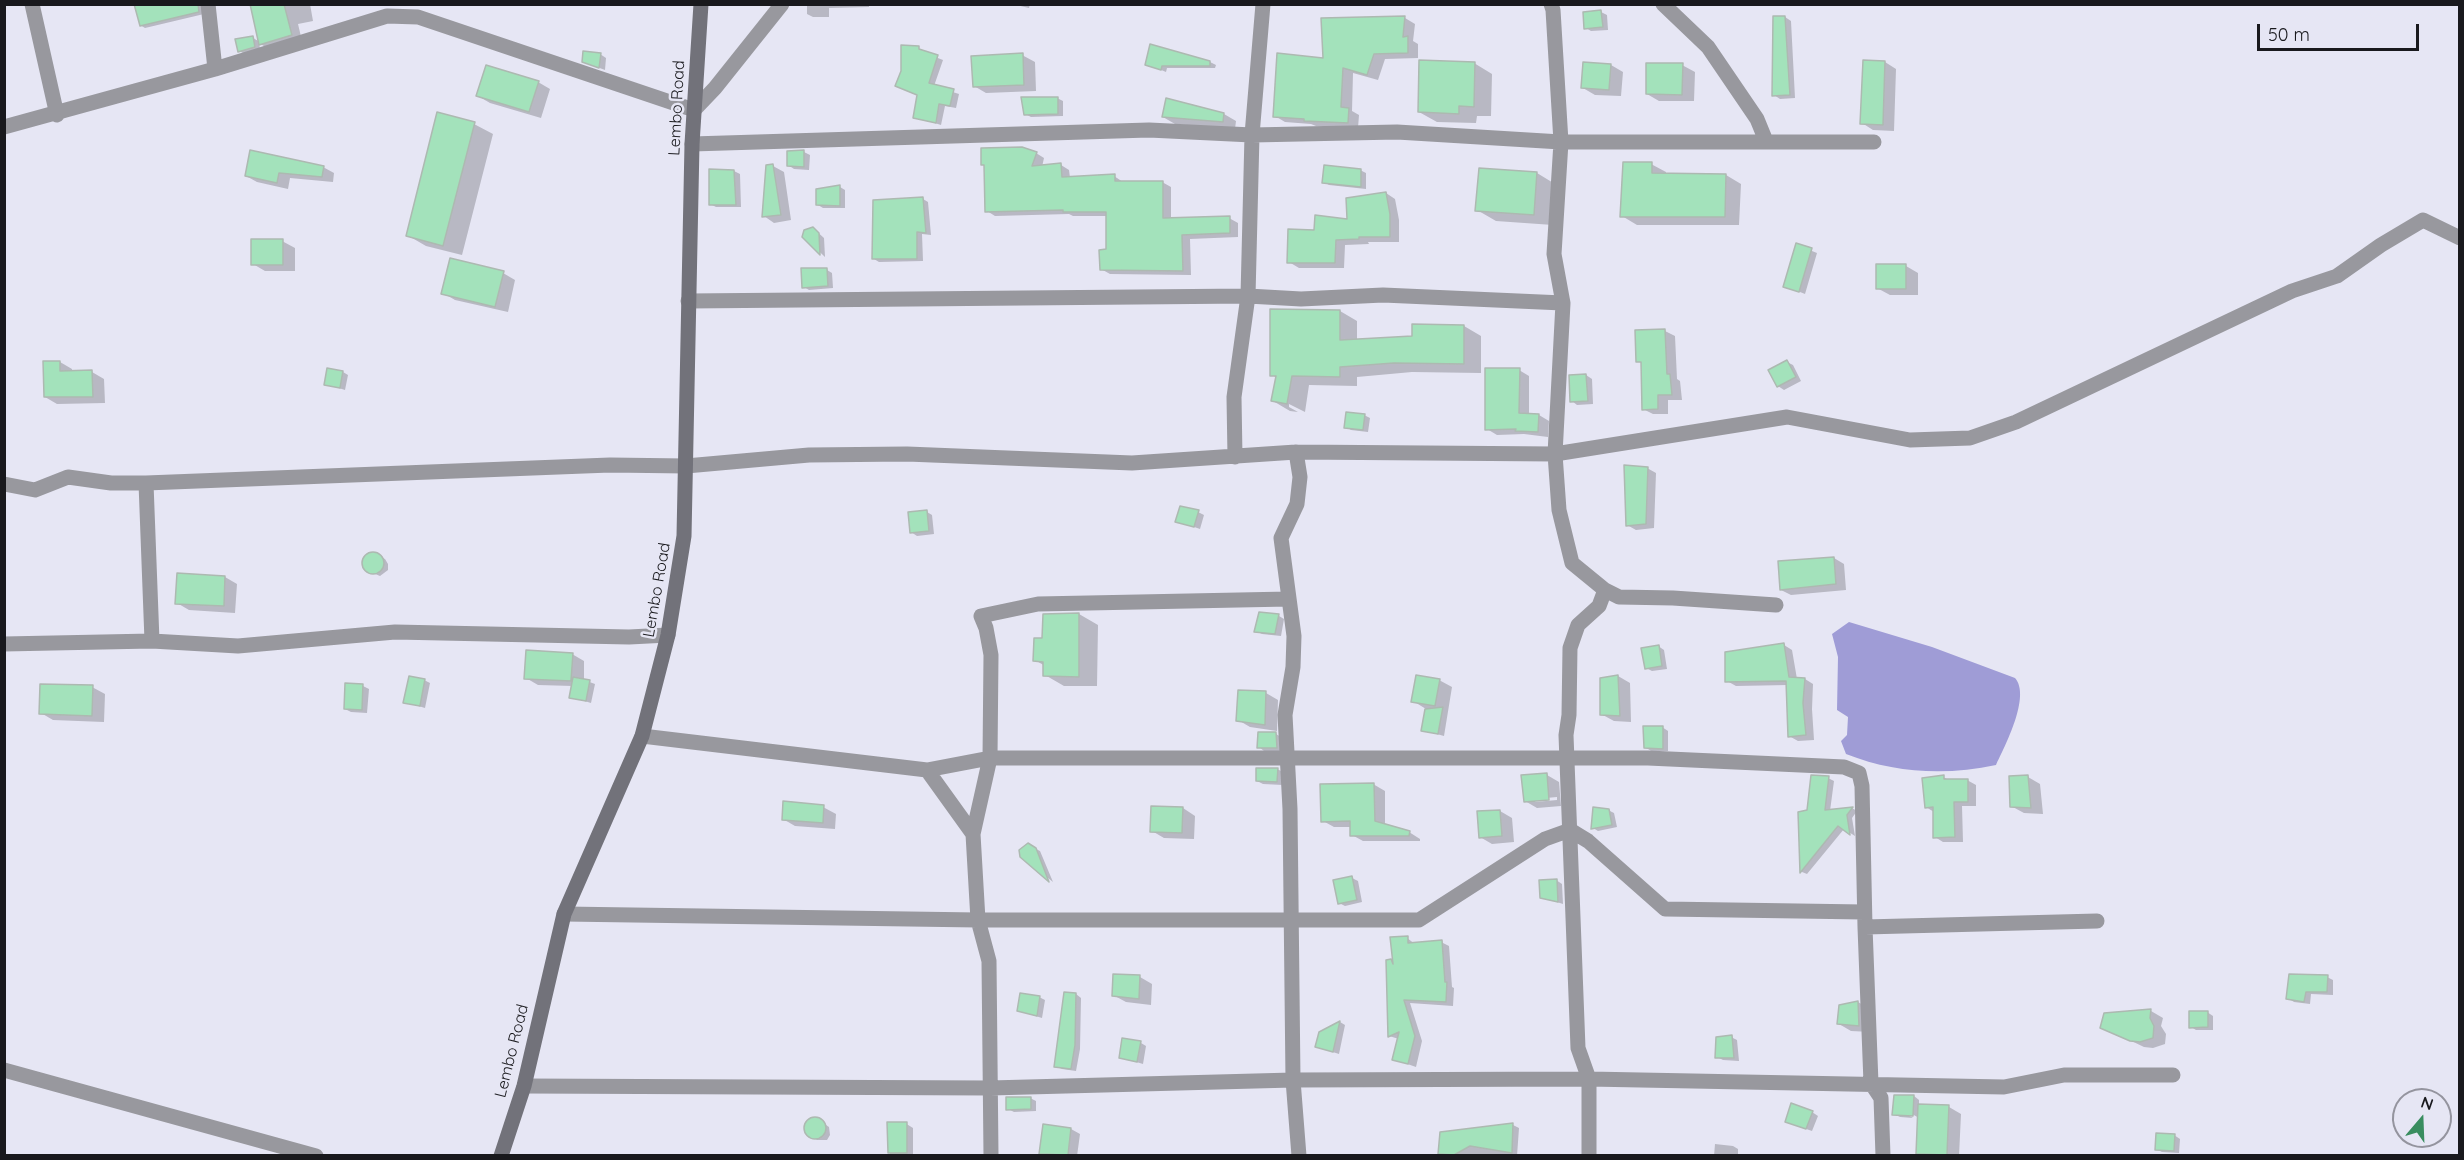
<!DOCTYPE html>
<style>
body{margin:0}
#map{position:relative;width:2464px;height:1160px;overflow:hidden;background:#e6e6f4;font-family:Quicksand,sans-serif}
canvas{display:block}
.frame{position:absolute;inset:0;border:6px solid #19191d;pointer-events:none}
.north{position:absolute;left:2392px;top:1088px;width:60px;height:60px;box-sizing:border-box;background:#e6e6f4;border:2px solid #94949e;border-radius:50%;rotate:19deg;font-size:16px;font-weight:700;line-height:24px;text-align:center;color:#19191d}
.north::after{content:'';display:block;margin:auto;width:21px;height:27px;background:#398d5f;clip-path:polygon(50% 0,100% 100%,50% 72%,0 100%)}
.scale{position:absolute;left:2257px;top:24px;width:162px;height:27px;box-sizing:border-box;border:3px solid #19191d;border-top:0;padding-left:8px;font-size:18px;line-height:21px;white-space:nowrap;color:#19191d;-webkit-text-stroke:4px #e6e6f4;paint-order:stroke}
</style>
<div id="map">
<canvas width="2464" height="1160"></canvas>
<div class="frame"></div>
<div class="north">N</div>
<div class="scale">50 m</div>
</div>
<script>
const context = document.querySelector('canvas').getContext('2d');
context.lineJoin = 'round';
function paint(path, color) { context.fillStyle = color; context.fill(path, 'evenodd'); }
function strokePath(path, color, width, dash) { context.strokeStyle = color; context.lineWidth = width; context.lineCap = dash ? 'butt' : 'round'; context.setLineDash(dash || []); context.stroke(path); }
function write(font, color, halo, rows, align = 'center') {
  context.font = font + ' Quicksand,sans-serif'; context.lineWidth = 5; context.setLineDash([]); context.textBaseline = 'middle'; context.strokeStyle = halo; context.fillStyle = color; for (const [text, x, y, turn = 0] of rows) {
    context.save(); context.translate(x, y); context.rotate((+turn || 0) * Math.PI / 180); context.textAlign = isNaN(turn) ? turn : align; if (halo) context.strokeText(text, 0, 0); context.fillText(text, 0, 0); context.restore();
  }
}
paint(new Path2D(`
 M1849 622 1932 647 2015 678C2031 696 2005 746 1996 765 1945 776 1894 773 1846 754L1841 741 1847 735 1848 717 1837 710 1838 657 1832 634Z`), '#9f9cd6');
paint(new Path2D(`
 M134 4H204V14L145 28 140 25Z
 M252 4H310L313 21 298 24 302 41 272 51 259 43 260 49 245 54 239 51 253 38 260 42Z
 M807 4H869V7L829 8V17H813L807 14Z
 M1012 4H1030L1029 8Z
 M1601 12 1607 15 1608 30 1591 31 1586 28Z
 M1785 17 1791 21 1795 98 1780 99 1774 95Z
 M1405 18 1415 24 1413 41 1418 44V58L1385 59 1378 80 1353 73 1352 111 1359 115 1358 128 1316 126 1311 124 1285 122 1275 116 1325 59 1323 19Z
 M917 50 943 60 934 86 959 94 956 108 945 106 941 125 915 117 919 96Z
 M600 54 606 58 605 70 589 64Z
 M1022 55 1035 62 1036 91 986 93 974 86Z
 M1210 62 1216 65 1215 68H1167L1166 72 1147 64Z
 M1885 62 1896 69 1894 131 1873 130 1862 123Z
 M1474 63 1492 74 1491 116H1477L1476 123 1437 122 1419 112Z
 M1611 65 1623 72 1621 96 1595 95 1583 88Z
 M1682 65 1695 72 1694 101H1659L1647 94Z
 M538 82 550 89 541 118 490 103 478 96Z
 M1057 98 1063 101V116L1031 117 1025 114Z
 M1224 114 1236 121 1235 129 1175 124 1163 117Z
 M474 124 493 134 462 255 426 246 407 235Z
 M789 152H804L810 155 809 170 794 169 788 165Z
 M1036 153 1044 158 1042 167 1061 165 1069 170 1070 178 1114 176 1123 182H1162L1171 187V219L1229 218 1238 223V237L1190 239 1191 275 1110 274 1101 269 1108 251V216H1073L1069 214 995 216 987 211Z
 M1651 164 1666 172V175H1726L1741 184 1739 225H1637L1622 216Z
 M773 166 784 172 791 220 774 223 764 216Z
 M323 167 334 173 333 182 290 178 288 189 257 182 246 176Z
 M1360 170 1366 173V189L1329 185 1324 182Z
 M734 171 740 174 741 207H716L710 204Z
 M1537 173 1555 184 1553 225 1496 221 1477 210Z
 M840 187 845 190V208H823L818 205Z
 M1386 193 1395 199 1399 220V242H1368L1369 244 1345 245 1344 268H1299L1289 262 1315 231 1348 221Z
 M923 199 928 202 931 235 922 234 923 261 879 262 874 259Z
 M813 228 824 238 825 257 804 237Z
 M282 241 295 248V271H265L253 264Z
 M1797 245 1817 253 1805 294 1785 286Z
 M1877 266H1906L1918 273V295H1890L1877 288Z
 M827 270 832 273 833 288 809 290 804 287Z
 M503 273 515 280 508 312 455 300 443 293Z
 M1340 311 1357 321V341L1413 337 1464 326 1481 336V373L1412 372 1357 377V386L1309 385 1305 412 1289 404V407L1298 412 1290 411 1273 401 1277 378 1272 375Z
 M1665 331 1675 336 1677 379 1680 381 1682 400H1668V414H1653L1643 409V364L1638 361Z
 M60 362 72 369V372H92L104 379 105 403 57 404 45 397Z
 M1787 362 1793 365 1801 381 1784 390 1778 386 1770 370Z
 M1519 370 1529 376V415H1539L1549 421 1548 437 1524 434 1497 435 1487 429Z
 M343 372 348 375 345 390 326 384Z
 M1586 375 1592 379 1593 404 1577 405 1572 401Z
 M1364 415 1370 418 1368 432 1351 430 1346 427Z
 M1647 468 1656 473 1654 528 1636 530 1627 525Z
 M927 512 932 515 934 534 917 536 911 532Z
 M1198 512 1204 515 1200 529 1177 521Z
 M373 553 385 559 388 564V570L380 576 368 571 364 566 365 557Z
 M1834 558 1844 564 1846 590 1791 595 1781 590Z
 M225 577 237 584 235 613 189 610 177 603Z
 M1079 614 1098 625 1097 686H1064L1045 675V666L1035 660Z
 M1260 614 1279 616 1284 619 1281 636 1262 634 1256 631Z
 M1784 645 1792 650 1797 679H1805L1813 684 1812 709 1814 740 1798 741 1789 736 1788 685 1736 686 1727 681Z
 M1658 646 1664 650 1667 669 1652 671 1646 668Z
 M572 654 584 661V680L595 684 591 703 571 697 573 686 538 685 526 678Z
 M1618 676 1630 683 1631 722 1614 721 1601 714Z
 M424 680 430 683 425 708 405 702Z
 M1439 680 1452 687 1444 736 1422 730 1426 709 1413 701Z
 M346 685 363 686 369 689 367 713 351 712 345 709Z
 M92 687 105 694 104 722 53 720 41 713Z
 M1266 693 1278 700 1277 731 1250 727 1238 720Z
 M1662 727 1668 731V751H1651L1645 747Z
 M1276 734 1281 737 1282 751H1264L1259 747Z
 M1277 769 1283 772V785L1263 784 1257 781Z
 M1547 775 1559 782 1561 806 1537 808 1525 801ZM1557 797V800L1535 802V799Z
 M1943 777 1949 780H1967L1976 785V806H1962L1963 842H1943L1935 837 1934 812 1926 807Z
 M2028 777 2040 784 2043 814 2024 813 2011 806Z
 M1828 778 1834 781 1830 811 1852 808 1857 811 1852 818 1855 836 1844 829 1807 874 1802 872 1800 813 1808 811Z
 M1373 784 1385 791V825L1409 832 1420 839V841H1363L1352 835V827H1334L1323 821Z
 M823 807 836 814 835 829 795 826 783 819Z
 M1153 807 1183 808 1195 816 1194 839 1164 838 1152 831Z
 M1608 810 1614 813 1617 827 1598 831 1593 828Z
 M1500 811 1512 818 1514 842 1492 844 1480 837Z
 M1028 845 1040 851 1053 882 1021 856Z
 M1352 878 1358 881 1362 902 1345 906 1339 903Z
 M1556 880 1562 884 1563 904 1541 897Z
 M1407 938 1415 944 1441 942 1449 946 1452 987 1454 988 1453 1006 1410 1003 1422 1041 1416 1067 1393 1059 1399 1039 1389 1036 1391 960 1394 962Z
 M1140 977 1152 984 1151 1005 1126 1002 1113 995Z
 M2327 977 2333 980V995L2311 994 2310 1004 2294 1002 2288 998Z
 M1076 994 1081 998 1080 1049 1076 1071 1062 1069 1056 1066Z
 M1039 997 1045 1000 1042 1018 1019 1011Z
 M1858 1002 1870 1009 1871 1032 1851 1031 1839 1024Z
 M2151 1011 2163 1018 2161 1026 2166 1034 2165 1044 2153 1048 2144 1047 2102 1027 2105 1014Z
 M2207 1012 2213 1016V1030H2196L2191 1027Z
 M1340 1022 1345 1025 1339 1054 1317 1047 1320 1033Z
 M1731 1037 1737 1040 1739 1061 1723 1060 1717 1057Z
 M1141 1043 1146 1046 1143 1064 1120 1057Z
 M1914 1096 1919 1100V1106L1949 1107 1961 1114 1959 1156H1922L1917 1153 1919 1118 1907 1111 1906 1114 1913 1118 1900 1117 1894 1114Z
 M1030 1098 1036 1101V1111L1014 1112 1008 1109Z
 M1812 1112 1818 1116 1812 1131 1792 1124Z
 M817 1119 829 1127 830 1135 827 1140H817L807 1132 806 1127 811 1120Z
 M889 1123H905L913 1128V1156H890Z
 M1513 1125 1519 1128 1517 1156H1439L1441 1133Z
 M1044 1126 1071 1129 1080 1134 1077 1156H1045L1041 1153Z
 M2174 1135 2180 1139 2179 1153 2162 1152 2156 1149Z
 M1715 1144 1733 1146 1738 1149V1156H1714Z`), '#0003');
const building = new Path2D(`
 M134 4H198L199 12 140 26Z
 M250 4H284L292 35 259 45Z
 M1601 10 1603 27 1584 29 1583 12Z
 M1405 16 1403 37 1408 36V53L1374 54 1367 75 1343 68 1341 107 1349 108 1348 123 1304 121V119L1273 117 1277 53 1323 58 1321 18Z
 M1773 16H1785L1790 95 1772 96Z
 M253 36 255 47 238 52 235 39Z
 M1150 44 1210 61V66H1162L1161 70 1145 65Z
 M901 45 919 46V49L938 55 929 83 954 89 950 106 939 104 936 123 913 118 917 95 895 86 901 71Z
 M583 51 601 53 599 68 582 62Z
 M1023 53 1024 85 973 87 971 56Z
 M1419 60 1475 62 1474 107 1459 106V114L1418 112Z
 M1863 60 1885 61 1883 125 1860 124Z
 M1583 62 1611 64 1609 90 1581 88Z
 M1646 63H1683L1682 95 1646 94Z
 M486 65 539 81 529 112 476 96Z
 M1021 97H1058V114L1024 115Z
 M1166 98 1224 113 1223 122 1162 117Z
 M437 112 475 122 443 246 406 236Z
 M1022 147 1037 152 1032 166 1061 163 1062 177 1115 174V181H1163V218L1230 216V233L1182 235 1183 271 1100 270 1099 250 1106 249V212H1063V210L985 212 984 165H981V148Z
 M250 150 324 166 322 177 279 173 277 183 245 176Z
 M804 150V167L787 166V151Z
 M1623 162H1652V173L1726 174 1725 217H1620Z
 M773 164 781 215 762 217 766 165Z
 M1324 165 1361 169V187L1322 183Z
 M1479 168 1537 172 1534 215 1475 211Z
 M709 169 734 170 736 205H709Z
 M840 185V206L816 205V189Z
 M1386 192 1390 214V237H1359V239L1336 240 1335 263H1287L1288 229 1314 230 1315 215 1347 219 1346 198Z
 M923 197 926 233 917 232V259H872L873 200Z
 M813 227 819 233 820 255 802 237 804 230Z
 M251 239H283V265H251Z
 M1796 243 1812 248 1799 292 1783 287Z
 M450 258 504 271 495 307 441 294Z
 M1876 264H1906V289H1876Z
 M801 268H827L828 286 802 288Z
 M1270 309 1340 310V340L1412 336V324L1464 325V364L1394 363 1340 367V377L1292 376 1287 404 1271 401 1276 376H1270Z
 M1665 329 1667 374H1670L1672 395H1658V409L1642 410 1641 362H1636L1635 330Z
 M1787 360 1796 377 1777 387 1768 370Z
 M43 361H60V371L92 370 93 397H44Z
 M327 368 343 371 340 388 324 385Z
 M1485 368H1520L1519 413 1539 414 1538 432 1515 431 1516 429 1485 430Z
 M1586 374 1588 401 1570 402 1569 375Z
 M1346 412 1365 414 1363 430 1344 428Z
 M1624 465 1648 467 1646 524 1626 526Z
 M1180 506 1199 510 1194 527 1175 522Z
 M927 510 929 531 910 533 908 512Z
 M362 563a11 11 0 1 1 22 0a11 11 0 1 1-22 0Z
 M1834 557 1836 584 1780 590 1778 561Z
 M177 573 225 576 224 606 175 604Z
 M1259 612 1279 614 1275 634 1254 632Z
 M1079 613V677L1043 676V662L1033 661 1034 638H1042L1043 614Z
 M1784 643 1789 677 1805 678 1803 703 1806 735 1788 737 1786 681 1725 682V652Z
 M1659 645 1662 666 1645 669 1641 648Z
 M526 650 573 653 571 681 524 679Z
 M1416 675 1440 679 1435 706 1411 702Z
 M1618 675 1620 716 1600 715V678Z
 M409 676 425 679 420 706 403 703Z
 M573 677 590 680 586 701 569 698Z
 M345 683 363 684 362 710 344 709Z
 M40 684 93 685 92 716 39 714Z
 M1238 690 1266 691 1265 725 1236 721Z
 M1443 707 1438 734 1421 731 1425 709Z
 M1643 726H1663V749L1644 748Z
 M1258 732H1276L1277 748H1257Z
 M1256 768H1278L1277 782 1256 781Z
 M1547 773 1549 800 1524 802 1521 775Z
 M1811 775 1829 776 1825 810 1853 807 1847 815 1850 835 1838 826 1800 873 1798 812 1807 810Z
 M1944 775V779H1968V802H1954L1955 837 1933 838V807L1925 808 1922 778Z
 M2028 775 2031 808 2010 807 2009 776Z
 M1374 783 1375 821 1410 831 1409 836H1350V821L1321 822 1320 784Z
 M783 801 824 805 823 823 782 820Z
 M1151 806 1183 807 1182 833 1150 832Z
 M1593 807 1609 809 1612 825 1591 829Z
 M1500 810 1502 836 1479 838 1477 811Z
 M1028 843 1036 848 1049 882 1020 857 1019 850Z
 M1352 876 1357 900 1338 904 1333 880Z
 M1557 879 1558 902 1540 898 1539 880Z
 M1408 936V943L1442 940 1445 982H1447L1446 1002 1404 1000 1415 1036 1408 1064 1392 1060 1399 1032 1388 1037 1386 960 1391 959 1393 964 1390 937Z
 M1113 974 1140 975 1139 999 1112 996Z
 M2289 974 2328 975 2327 992H2306L2304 1002 2286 999Z
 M1064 992 1076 993 1075 1045 1071 1069 1054 1067Z
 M1020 993 1040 996 1037 1016 1017 1011Z
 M1858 1001 1859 1026 1837 1024 1839 1005Z
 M2151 1009 2150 1018 2154 1026 2153 1038 2140 1042 2130 1041 2100 1028 2104 1013Z
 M2189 1011H2208V1027L2189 1028Z
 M1340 1021 1333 1052 1315 1047 1319 1032Z
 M1732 1035 1734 1058H1715L1716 1037Z
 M1122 1038 1141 1041 1137 1062 1119 1058Z
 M1894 1095H1914L1913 1116 1892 1115Z
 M1006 1097H1031V1109L1006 1110Z
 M1791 1103 1813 1111 1806 1129 1785 1122Z
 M1918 1104 1949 1105 1947 1155 1916 1154Z
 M804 1128a11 11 0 1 1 22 0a11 11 0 1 1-22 0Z
 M887 1122H907V1153H888Z
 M1513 1123 1512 1153 1470 1146 1454 1155 1438 1154 1440 1132Z
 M1043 1124 1071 1128 1068 1155 1039 1154Z
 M2156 1133 2175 1134 2174 1151 2155 1150Z`);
paint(building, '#a3e2bb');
strokePath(building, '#adb9b1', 1.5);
strokePath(new Path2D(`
 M32 4 57 115
 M208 4 215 69
 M1263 4 1252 135 1248 296 1301 299 1383 295 1563 303
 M1551 4 1553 10 1561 142 1554 254 1563 303 1555 454 1559 510 1572 563 1605 590 1619 597 1673 598 1776 605
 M1663 4 1708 47 1757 119 1766 141
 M4 127 215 69 387 16 418 17 694 110 715 88 782 4
 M692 144 1149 130 1252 135 1397 132 1561 142H1874
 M688 301 1248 296 1234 397 1235 457
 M1296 452 1300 477 1297 504 1281 538 1294 636 1293 667 1285 715 1290 809 1293 1080 1299 1156
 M146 483 152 641
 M4 484 35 490 68 477 111 483H146L610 465 686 466 809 455 907 454 1132 463 1296 452 1555 454 1787 417 1910 440 1970 438 2016 422 2292 291 2337 276 2381 245 2423 220 2460 238
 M4 644 152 641 238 646 395 632 629 637 668 635
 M642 736 927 770 990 758H1648L1844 767 1859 773 1862 786 1865 927 1871 1083 1881 1098 1883 1156
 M927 770 973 834
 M564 914 978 920H1419L1545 839 1570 830 1588 841 1665 909 1864 912
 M1865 927 2097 921
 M4 1070 316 1156
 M524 1086 990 1088 1293 1080 1589 1079 2004 1087 2064 1075H2173
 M991 1156 989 961 978 920 973 834 990 758 991 655 986 628 981 616 1038 604 1289 599
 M1589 1156V1079L1578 1048 1566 735 1569 715 1570 648 1578 625 1599 606 1605 590`), '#98989e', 15);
strokePath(new Path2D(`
 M501 1156 524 1086 564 914 642 736 668 635 684 536 692 144 701 4`), '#72727a', 15);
write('16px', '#19191d', '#e6e6f4', [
 ["Lembo Road",677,108,-87],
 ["Lembo Road",657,590,-80],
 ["Lembo Road",512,1051,-76]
]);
</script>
